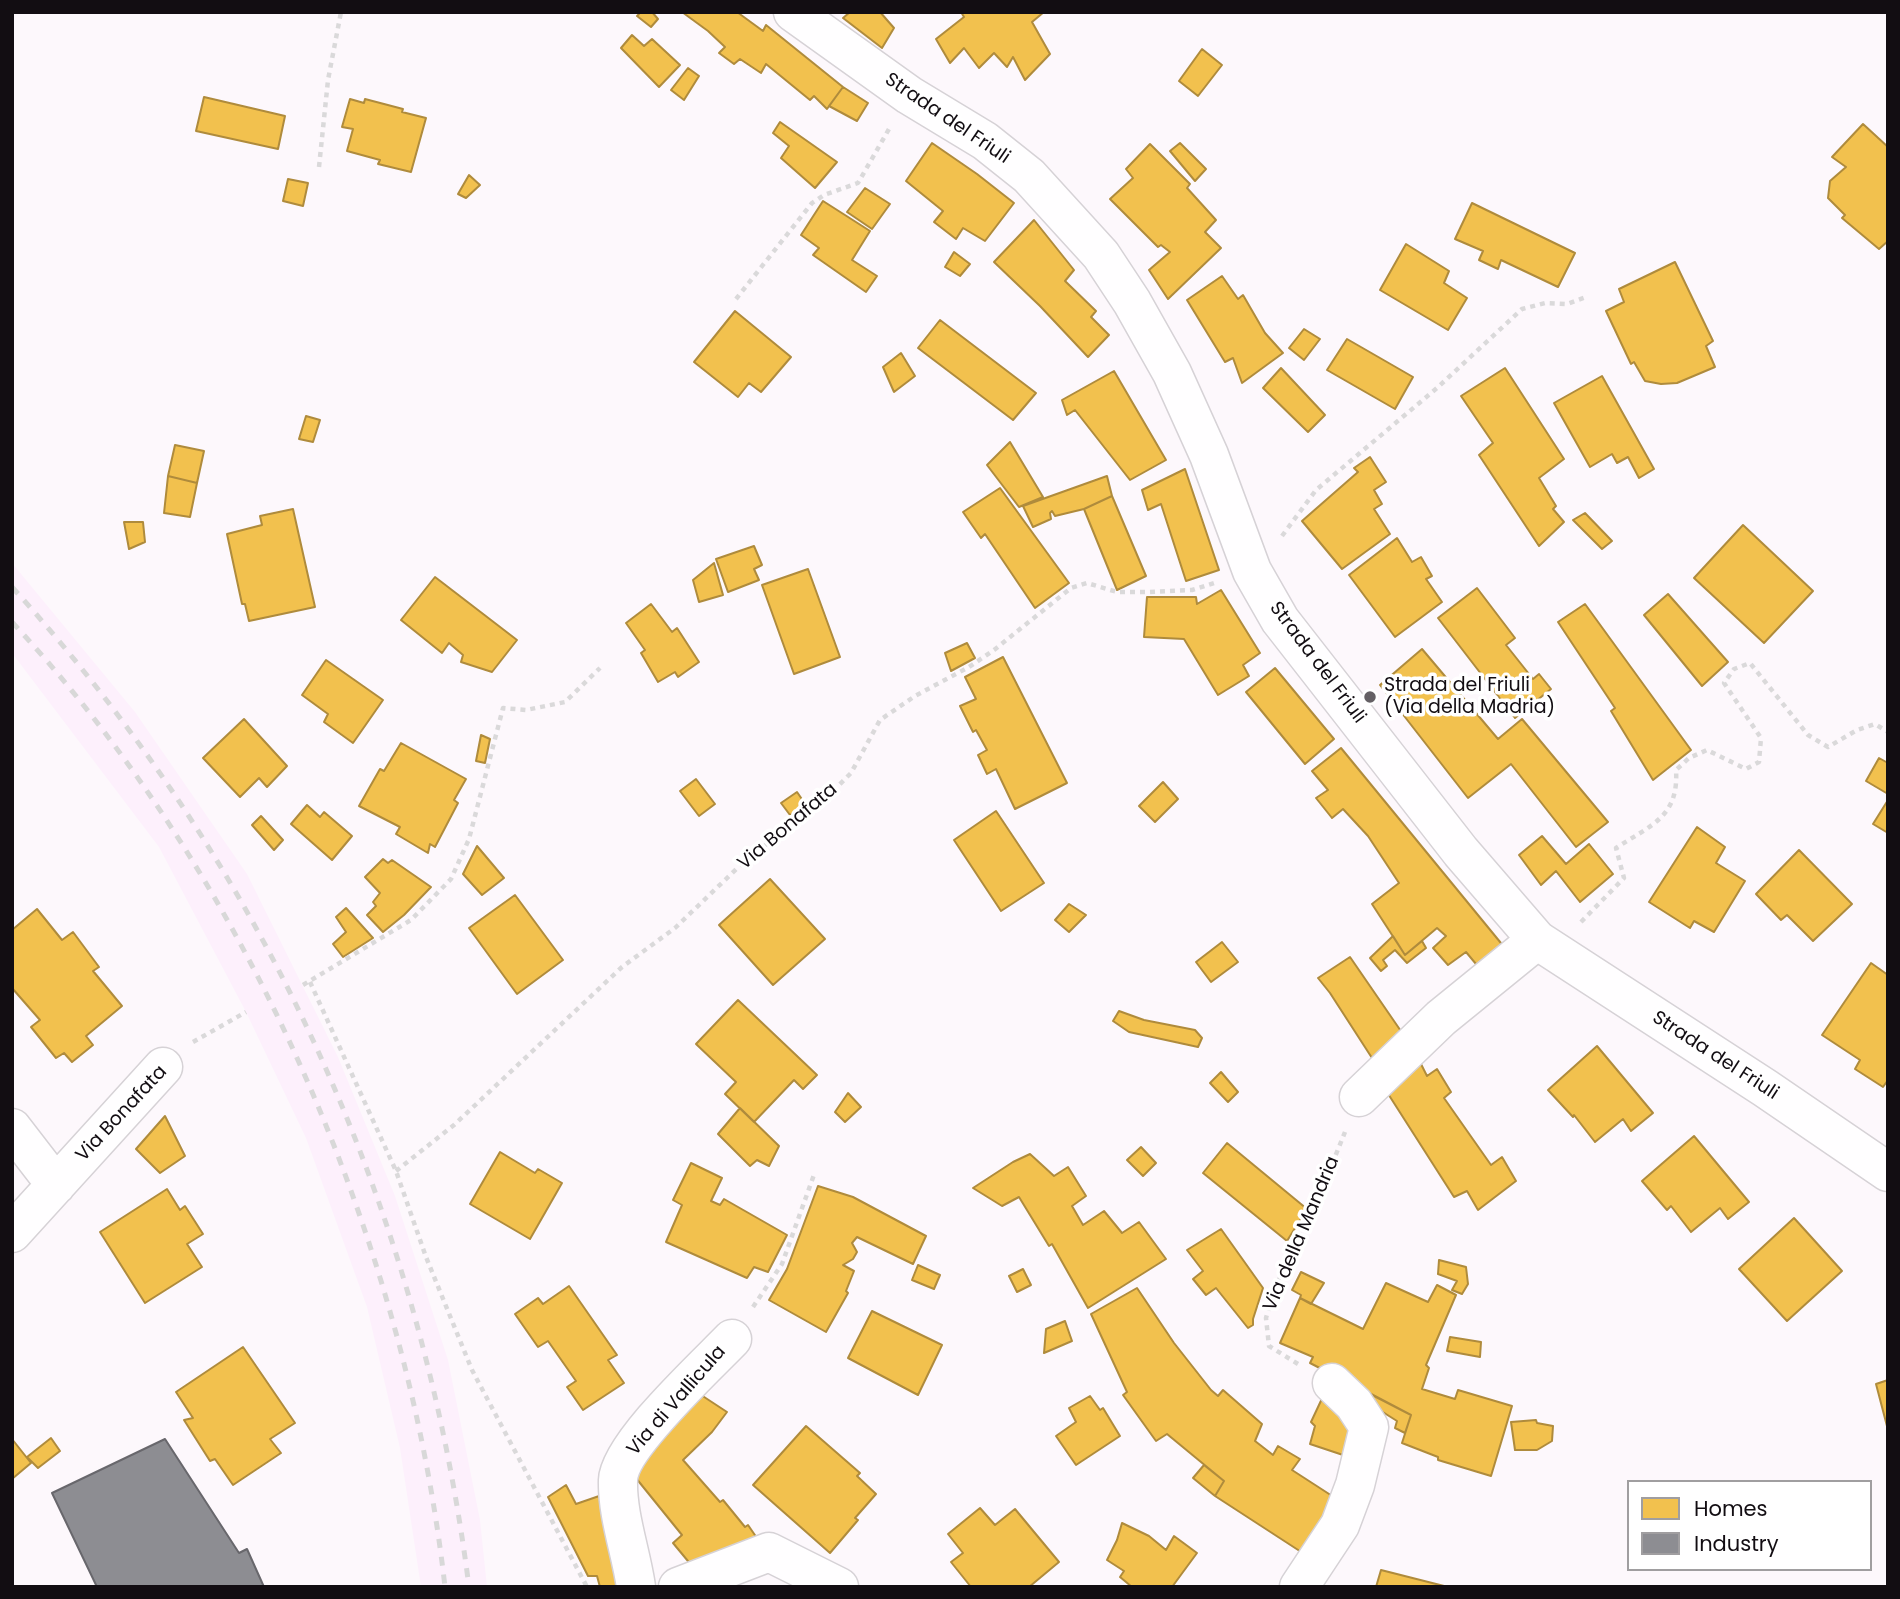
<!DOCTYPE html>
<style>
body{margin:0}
#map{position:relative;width:1900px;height:1599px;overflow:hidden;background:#fdf8fc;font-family:Poppins,sans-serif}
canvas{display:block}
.frame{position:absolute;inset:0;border:14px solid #120d12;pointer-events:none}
.legend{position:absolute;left:1627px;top:1480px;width:245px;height:91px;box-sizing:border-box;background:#fff;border:2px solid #a09ea0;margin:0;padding:9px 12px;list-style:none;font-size:21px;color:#120d12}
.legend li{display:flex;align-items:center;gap:14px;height:35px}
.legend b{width:35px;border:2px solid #a09ea0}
</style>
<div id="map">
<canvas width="1900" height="1599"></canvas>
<div class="frame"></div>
<ul class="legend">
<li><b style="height:19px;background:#f2c14e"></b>Homes</li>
<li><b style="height:19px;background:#8d8d92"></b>Industry</li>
</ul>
</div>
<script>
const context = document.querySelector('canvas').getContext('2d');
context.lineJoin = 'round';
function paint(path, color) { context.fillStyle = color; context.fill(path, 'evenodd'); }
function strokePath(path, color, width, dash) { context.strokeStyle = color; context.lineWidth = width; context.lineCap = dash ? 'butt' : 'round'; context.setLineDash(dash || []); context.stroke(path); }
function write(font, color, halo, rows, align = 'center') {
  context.font = font + ' Poppins,sans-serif'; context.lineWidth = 7; context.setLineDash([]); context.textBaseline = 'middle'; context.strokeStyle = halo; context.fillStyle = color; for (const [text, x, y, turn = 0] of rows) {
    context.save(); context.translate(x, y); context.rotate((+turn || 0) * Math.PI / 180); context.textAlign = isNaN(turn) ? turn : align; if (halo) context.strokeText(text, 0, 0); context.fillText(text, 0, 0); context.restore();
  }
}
paint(new Path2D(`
 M12 563 135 712 247 874 338 1057 395 1196 448 1360 480 1520 487 1587H421L400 1448 367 1307 306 1138 246 1012 159 847 12 653Z`), '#fdf0fc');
const homes = new Path2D(`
 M638 12H652L658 19 651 27 637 16 639 14Z
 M682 12H737L763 31 766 25 843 87 827 109 814 96 810 100 766 64 761 73 740 59 734 64 719 53 725 47 708 31Z
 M850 12H880L894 28 882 48 843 18Z
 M961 12H1044L1032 22 1050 54 1025 80 1013 57 1007 67 994 53 979 68 964 48 950 63 936 39 964 17Z
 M632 35 644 46 652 39 680 65 659 87 621 48Z
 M1202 49 1222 65 1198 96 1179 81Z
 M688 68 699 76 684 100 671 90Z
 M843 87 868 103 857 121 829 106Z
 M204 97 285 116 278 149 196 131Z
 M350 99 364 103 365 99 403 109 402 112 426 118 411 172 378 164 380 160 347 151 353 129 342 127Z
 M780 122 837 162 815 188 781 158 789 146 773 133Z
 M1863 124 1888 147V241L1879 249 1842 218 1845 215 1828 198 1830 181 1846 167 1832 157Z
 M932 143 977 174 1014 203 985 241 963 228 956 239 934 222 943 211 906 181Z
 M1180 143 1206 169 1195 181 1170 151Z
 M1150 144 1190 184 1187 188 1216 220 1205 232 1221 248 1168 299 1149 270 1170 252 1161 245 1158 247 1110 199 1133 178 1126 169Z
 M469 175 480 185 466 198 458 194Z
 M288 179 308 183 303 206 283 201Z
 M865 188 890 204 872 229 847 212Z
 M823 201 870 231 852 260 877 276 866 292 813 255 819 248 801 235Z
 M1472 203 1575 253 1558 287 1501 260 1498 269 1479 260 1483 251 1455 239Z
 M1034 220 1074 270 1065 281 1096 311 1091 317 1109 335 1088 357 1040 306 994 262Z
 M1406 244 1449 271 1444 283 1467 298 1448 330 1380 290Z
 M954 252 970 264 960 276 945 267Z
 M1675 262 1713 341 1706 346 1715 367 1677 383 1661 384 1645 381 1634 362 1631 364 1606 311 1624 302 1619 289Z
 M1222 276 1238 299 1243 295 1265 333 1283 353 1242 383 1233 358 1225 362 1187 300Z
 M735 311 791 357 761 392 749 383 738 397 694 362Z
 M940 320 1036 393 1013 420 918 348Z
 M1304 329 1320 339 1304 360 1289 348Z
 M1347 339 1413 377 1395 409 1327 370Z
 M901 353 915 376 894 392 883 367Z
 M1281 368 1325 415 1308 432 1263 388Z
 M1505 368 1564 459 1539 478 1556 506 1553 509 1564 522 1539 546 1479 455 1493 443 1461 396Z
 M1114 371 1166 460 1130 480 1075 410 1067 415 1062 400Z
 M1602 376 1654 469 1639 478 1628 457 1617 463 1612 454 1590 467 1554 403Z
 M306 416 320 420 313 442 299 439Z
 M1010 442 1043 497 1019 507 987 465Z
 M175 445 204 451 197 483 168 476Z
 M1370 457 1386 482 1374 490 1382 504 1374 509 1390 534 1342 569 1302 521 1358 472 1354 468Z
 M1185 469 1219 570 1186 581 1161 504 1148 510 1142 490Z
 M168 476 197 483 190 517 164 513Z
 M1107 476 1112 496 1084 509 1055 516 1052 511 1050 513 1051 519 1033 527 1023 506Z
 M1000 488 1069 583 1035 608 985 534 981 538 963 512Z
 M1112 496 1146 576 1117 590 1084 509Z
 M293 509 315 607 249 621 245 604H242L227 534 262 525 260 516Z
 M1585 513 1612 541 1602 549 1573 520Z
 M124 522H143L145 542 129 549Z
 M1743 525 1813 591 1764 643 1694 578Z
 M1397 538 1412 562 1421 557 1432 576 1426 579 1442 602 1395 637 1349 575Z
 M754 546 762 565 754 569 759 580 728 592 716 559Z
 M714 563 723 595 699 602 693 580Z
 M808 569 840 657 794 674 762 585Z
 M435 577 517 640 492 672 461 662 463 655 449 643 442 653 401 620Z
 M1477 588 1515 638 1506 645 1533 679 1539 674 1551 689 1515 718 1438 618Z
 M1221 590 1260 653 1243 665 1249 676 1218 695 1184 639 1144 637 1147 597H1196L1197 604Z
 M1668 594 1728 662 1702 686 1644 615Z
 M651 604 672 632 677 628 699 662 678 677 675 672 658 682 641 653 645 650 626 623Z
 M1585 604 1691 750 1653 780 1611 711 1615 708 1558 622Z
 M967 643 975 658 951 671 945 653Z
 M1422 649 1498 739 1522 719 1608 822 1576 847 1511 764 1468 798 1380 685Z
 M1003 657 1067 783 1015 809 996 769 987 774 978 755 987 750 976 730 973 732 960 706 976 699 965 677Z
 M326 660 383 700 353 743 324 722 328 714 302 695Z
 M1275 668 1334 739 1305 764 1246 692Z
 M244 719 287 766 267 787 259 778 240 797 203 758Z
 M481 735 490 739 485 763 476 761Z
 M401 743 466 779 454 800 458 803 435 847 430 844 428 853 396 834 400 827 359 806 380 769 384 771Z
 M1341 748 1505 948 1481 970 1466 952 1448 965 1433 948 1446 936 1437 928 1405 955 1372 904 1399 883 1368 836 1343 809 1332 818 1316 798 1328 790 1312 771Z
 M1879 758 1888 763V794L1866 781Z
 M696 779 715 804 699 816 680 791Z
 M1163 782 1178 799 1155 822 1139 806Z
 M797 792 806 805 790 815 781 803Z
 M1888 800V833L1873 824Z
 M307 805 320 817 324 812 352 836 332 860 291 824Z
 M996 811 1044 883 1001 911 954 840Z
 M261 816 283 840 274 850 252 825Z
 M1697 827 1725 847 1716 863 1745 881 1714 932 1694 921 1690 928 1649 902Z
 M1542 836 1566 864 1589 844 1613 874 1580 902 1556 871 1541 885 1519 855Z
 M477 846 504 878 482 895 463 874Z
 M1799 850 1852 904 1813 941 1787 915 1781 920 1756 894Z
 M383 859 388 863 392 860 431 887 404 915 383 932 367 915 376 906 373 902 380 893 365 877Z
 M770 879 825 939 773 985 719 925Z
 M515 895 563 960 517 994 469 928Z
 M1069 904 1086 915 1069 932 1055 920Z
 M346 908 373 938 343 957 333 944 346 932 336 917Z
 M37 909 62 940 73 932 99 967 93 971 122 1006 86 1036 93 1045 72 1062 64 1053 56 1058 31 1027 40 1020 12 988V930Z
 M1393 936 1405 955 1422 941 1426 948 1407 963 1395 950 1383 960 1387 966 1381 971 1370 958Z
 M1222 942 1238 962 1211 982 1196 962Z
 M1350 957 1405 1037 1372 1058 1330 993 1318 978Z
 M1871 963 1888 975V1080L1883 1087 1855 1069 1860 1060 1822 1035Z
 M738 1000 817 1075 803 1089 794 1080 754 1122 725 1094 736 1082 696 1044Z
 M1119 1011 1144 1020 1195 1030 1202 1038 1198 1047 1129 1032 1113 1021Z
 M1597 1046 1653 1113 1631 1131 1623 1119 1595 1142 1574 1115 1573 1117 1548 1090Z
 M1421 1064 1427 1076 1437 1069 1451 1092 1444 1098 1491 1165 1502 1157 1516 1181 1478 1210 1467 1191 1454 1197 1385 1089Z
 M1221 1072 1238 1092 1228 1102 1210 1083Z
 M848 1093 861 1107 845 1122 835 1112Z
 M740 1108 779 1146 769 1166 757 1160 750 1166 718 1134Z
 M165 1116 185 1156 160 1173 136 1149Z
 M1694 1136 1749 1202 1728 1219 1720 1208 1691 1232 1671 1206 1667 1210 1642 1181Z
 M1227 1143 1307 1209 1287 1241 1203 1173Z
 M1141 1147 1156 1163 1143 1176 1127 1160Z
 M500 1152 535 1173 538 1169 562 1183 530 1239 470 1204Z
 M1030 1154 1054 1176 1068 1167 1086 1196 1072 1206 1083 1225 1104 1211 1122 1233 1139 1222 1166 1259 1088 1308 1052 1244 1049 1246 1019 1197 1002 1206 973 1188 1013 1162Z
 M691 1163 722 1178 711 1201 720 1205 724 1199 787 1235 768 1272 754 1267 747 1278 666 1242 682 1205 673 1200Z
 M818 1186 853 1197 926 1236 913 1264 857 1237 852 1243 857 1252 853 1259 843 1265 854 1271 846 1291 848 1293 826 1332 769 1300 787 1269Z
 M167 1189 180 1210 185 1206 203 1234 187 1244 202 1267 145 1303 100 1232Z
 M1794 1218 1842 1271 1787 1321 1739 1269Z
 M1221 1229 1263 1288 1253 1319V1325L1248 1328 1216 1288 1206 1295 1193 1279 1203 1271 1187 1250Z
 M1439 1260 1466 1267 1468 1284 1462 1294 1452 1290 1457 1281 1438 1274Z
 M918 1265 940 1275 934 1289 912 1280Z
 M1023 1269 1031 1285 1017 1292 1009 1276Z
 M1301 1272 1324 1283 1311 1304 1300 1298 1301 1295 1292 1290Z
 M1386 1283 1428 1302 1437 1285 1456 1295 1426 1365 1429 1368 1422 1389 1455 1399 1458 1390 1512 1406 1491 1476 1438 1460V1457L1402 1443 1411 1415 1310 1363 1313 1357 1280 1343 1300 1298 1363 1329Z
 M569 1286 617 1355 608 1360 624 1383 583 1410 567 1387 576 1381 548 1341 538 1347 515 1314 538 1298 543 1304Z
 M1137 1288 1174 1343 1211 1390 1218 1396 1223 1390 1262 1424 1255 1441 1273 1455 1278 1446 1300 1459 1292 1470 1343 1503 1312 1559 1215 1496 1224 1481 1167 1434 1156 1441 1123 1395 1127 1392 1091 1314Z
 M872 1311 942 1345 918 1395 848 1358Z
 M1065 1321 1072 1341 1044 1353 1046 1329Z
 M1450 1337 1481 1342 1480 1357 1447 1351Z
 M243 1347 295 1423 270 1439 281 1453 233 1485 215 1459 210 1461 184 1420 193 1418 176 1392Z
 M1888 1380V1430L1876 1384Z
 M1354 1385 1411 1415 1405 1433 1395 1428 1397 1421 1351 1392Z
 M1326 1390 1355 1434 1346 1456 1310 1444 1315 1426 1311 1422Z
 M695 1391 727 1412 712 1432 683 1460 720 1502 723 1500 745 1527 748 1525 759 1541 697 1572 673 1543 682 1535 627 1467Z
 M1090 1396 1100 1410 1103 1408 1120 1436 1076 1465 1056 1436 1076 1422 1069 1408Z
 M1536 1420 1537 1423 1553 1426 1552 1441 1537 1450H1515L1511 1422Z
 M806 1426 860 1473 857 1476 876 1494 855 1518 858 1520 830 1553 753 1485Z
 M51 1438 60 1451 38 1468 27 1457Z
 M12 1439 31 1463 12 1479Z
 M1204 1465 1224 1481 1215 1496 1193 1478Z
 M566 1485 576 1504 602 1495 628 1587H600L597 1576H588L548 1497Z
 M980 1508 995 1525 1015 1509 1059 1562 1029 1587H971L951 1562 963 1553 948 1534Z
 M1122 1523 1149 1536 1166 1550 1174 1536 1197 1553 1172 1587H1132L1120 1577 1124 1571 1107 1560 1117 1540Z
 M1381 1570 1448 1587H1376Z`);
paint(homes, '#f2c14e');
strokePath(homes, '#af8b3c', 2);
const industry = new Path2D(`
 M165 1439 239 1553 247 1549 264 1587H97L52 1493Z`);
paint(industry, '#8d8d92');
strokePath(industry, '#68676c', 2);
const minor = new Path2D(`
 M1359 1097 1441 1018 1537 940
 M12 1128 56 1185
 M12 1233 163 1067
 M636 1587C631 1552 617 1515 618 1480 619 1446 706 1366 732 1339
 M678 1587 769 1552 839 1587
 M1299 1587 1340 1525 1355 1485 1369 1427 1354 1404 1332 1383`);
const major = new Path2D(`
 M793 12 909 95 985 141 1029 176 1101 255 1132 302 1172 373 1209 455 1252 571 1280 620 1461 852 1537 940 1765 1088 1888 1172`);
strokePath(minor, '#d6d2d6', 41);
strokePath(major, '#d6d2d6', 41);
strokePath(new Path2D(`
 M319 167 328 80 341 12
 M736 299 812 203 824 195 858 183 889 129
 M1282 536 1316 490 1437 388 1522 309 1545 303 1567 304 1586 297
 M1581 922 1624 878 1616 848C1651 825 1679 817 1676 770L1689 758 1707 750 1746 769 1759 762 1761 738 1724 683 1734 669 1750 663 1808 735 1828 747 1857 730 1875 724 1888 732
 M310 982 396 1171 426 1257 472 1370 587 1587
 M303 985 411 920 451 879 469 839 503 708 526 710 565 702 600 668
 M193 1042 246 1012
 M396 1171 454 1125 622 967 675 928 752 854 796 825 827 797 851 773 880 720 915 696 969 667 994 650 1071 588 1087 583 1117 592H1150L1192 590 1214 583
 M753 1307 782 1264 815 1172
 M1298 1364 1269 1346 1266 1318 1275 1288 1318 1199 1345 1132`), '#dad9da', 4.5, [5, 5]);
strokePath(minor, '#fffeff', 38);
strokePath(major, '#fffeff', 38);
strokePath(new Path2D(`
 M12 587C267 869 421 1210 469 1587
 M12 622C249 877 406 1242 445 1587`), '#d8d8d8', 5, [9, 9]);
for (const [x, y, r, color] of [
 [1370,697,7,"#645f64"]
]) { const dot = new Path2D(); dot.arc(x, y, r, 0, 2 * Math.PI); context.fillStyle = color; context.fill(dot); strokePath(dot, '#fff', 2.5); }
write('19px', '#120d12', '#fff', [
 ["Strada del Friuli",947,119,34],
 ["Strada del Friuli",1317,663,53],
 ["Via Bonafata",788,827,-40],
 ["Strada del Friuli",1715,1056,33],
 ["Via Bonafata",122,1114,-47],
 ["Via della Mandria",1302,1234,-67],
 ["Via di Vallicula",677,1401,-49]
]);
write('19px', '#120d12', '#fff', [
 ["Strada del Friuli",1384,686],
 ["(Via della Madria)",1384,708]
], 'left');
</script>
